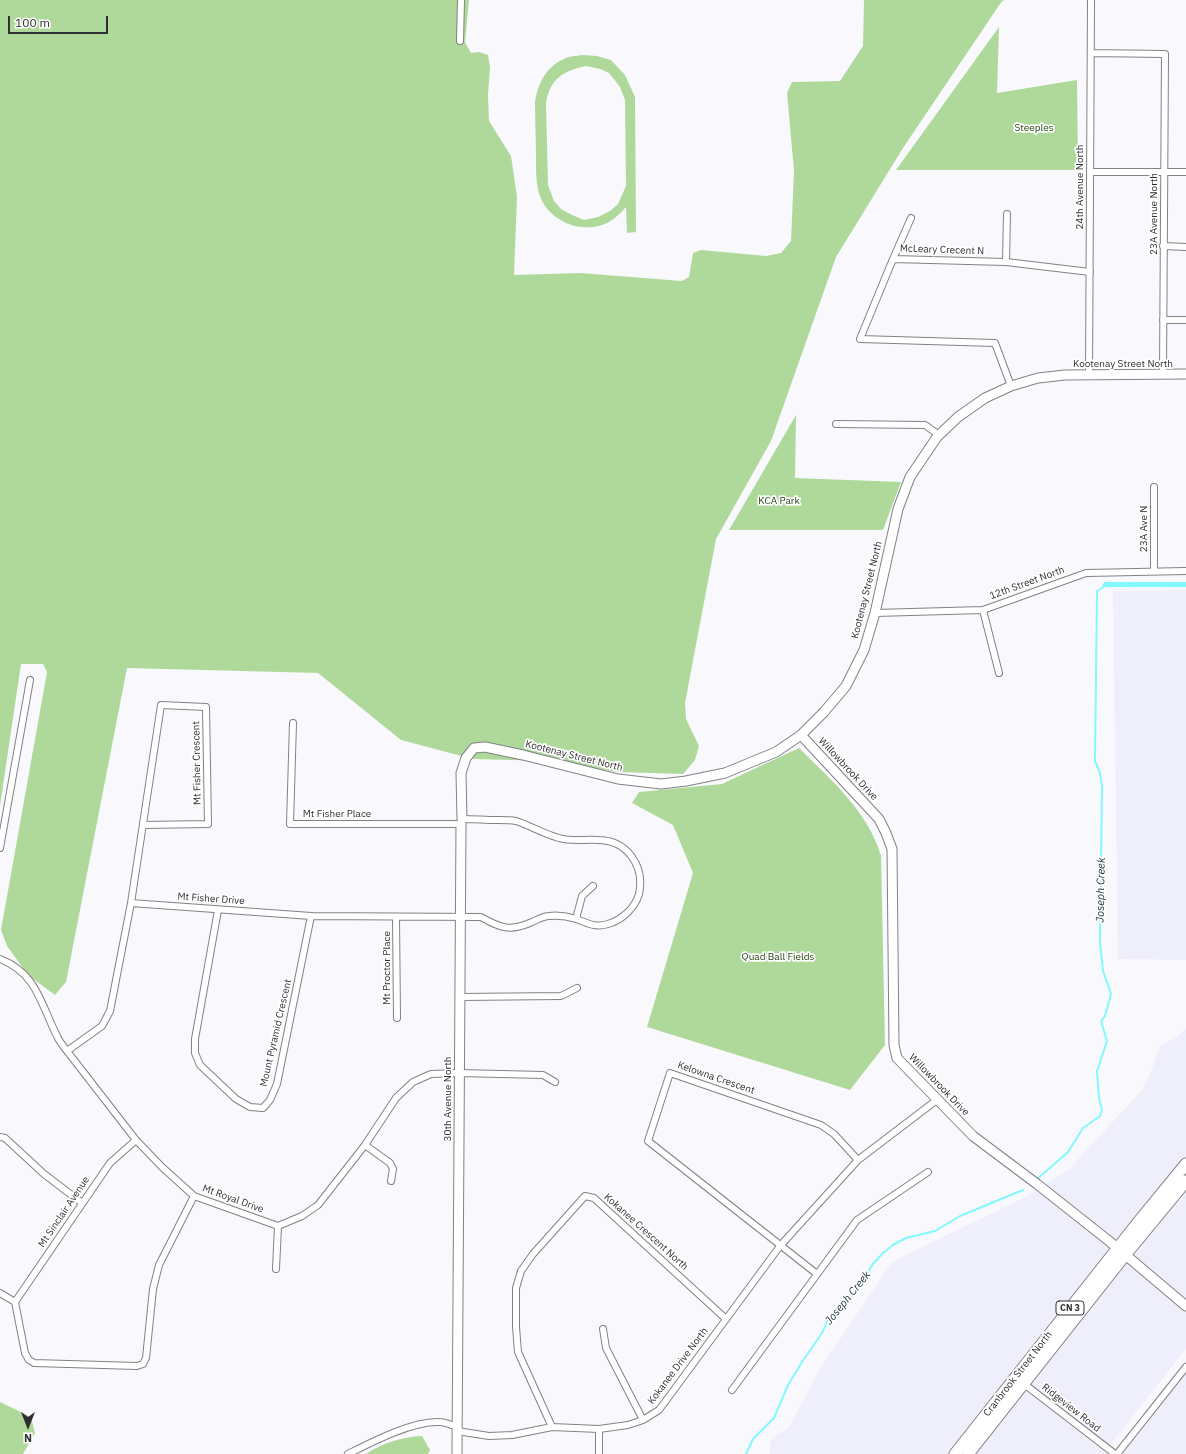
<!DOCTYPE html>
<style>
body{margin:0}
#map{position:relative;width:1186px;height:1454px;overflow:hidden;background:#f9f9fd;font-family:"IBM Plex Sans",sans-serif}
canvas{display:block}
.north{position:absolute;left:8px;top:1406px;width:40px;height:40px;-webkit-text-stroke:3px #fff;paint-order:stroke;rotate:180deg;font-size:11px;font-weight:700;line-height:16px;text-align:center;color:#2f2f31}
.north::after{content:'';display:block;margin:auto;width:14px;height:18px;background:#2f2f31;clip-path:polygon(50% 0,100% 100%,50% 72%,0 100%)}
.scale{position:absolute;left:8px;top:16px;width:100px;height:18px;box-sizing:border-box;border:2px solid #2f2f31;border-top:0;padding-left:5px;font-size:12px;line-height:14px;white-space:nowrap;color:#2f2f31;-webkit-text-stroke:3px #fff;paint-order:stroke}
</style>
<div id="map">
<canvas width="1186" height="1454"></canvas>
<div class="north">N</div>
<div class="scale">100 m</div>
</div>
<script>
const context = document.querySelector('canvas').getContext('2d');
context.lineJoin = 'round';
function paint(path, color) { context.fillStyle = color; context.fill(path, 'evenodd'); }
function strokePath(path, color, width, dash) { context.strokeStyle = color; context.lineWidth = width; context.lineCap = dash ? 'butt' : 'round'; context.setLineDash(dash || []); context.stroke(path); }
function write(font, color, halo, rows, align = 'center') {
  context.font = font + ' "IBM Plex Sans",sans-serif'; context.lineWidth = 3.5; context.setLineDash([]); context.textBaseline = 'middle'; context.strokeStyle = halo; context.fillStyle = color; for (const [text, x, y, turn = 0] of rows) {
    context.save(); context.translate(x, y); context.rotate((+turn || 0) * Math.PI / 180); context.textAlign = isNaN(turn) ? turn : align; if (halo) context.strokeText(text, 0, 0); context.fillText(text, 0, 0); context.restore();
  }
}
paint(new Path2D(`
 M1186 590V960L1118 959 1113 591Z
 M1186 1028V1349L1103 1454H769L771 1439 790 1426 817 1373 892 1262 1025 1197 1069 1169 1142 1090 1150 1074 1160 1045 1176 1038Z
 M1186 1359V1454H1111Z`), '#efeffb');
paint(new Path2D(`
 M0 0H469L465 42 471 53 479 52 488 55 490 67 488 95 489 121 511 156 517 197 514 275 580 273 682 281 689 277 693 253 701 250 766 256 781 253 791 241 794 171 787 93 792 82 840 81 863 46 864 0H1005L1002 1 903 148 836 257 771 441 716 539 685 703 686 719 699 746 695 760 683 774 617 772 552 761 473 759 401 740 318 673 127 668 66 982 55 995 28 975 7 946 1 930 47 672 43 664H21L0 806Z
 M999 27 997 93 1077 80 1078 170H896Z
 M582 55 597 56 611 60 625 75 635 97 636 232 627 233 626 207C613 222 601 229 581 227 563 225 544 212 539 193 536 183 536 171 536 160 536 141 535 121 535 102 538 83 546 67 564 59 569 56 576 56 582 55ZM586 66 600 69 609 73 620 87 625 100 626 186 618 204 610 211 598 217 584 220 572 215 561 209 554 201 548 185 546 103C550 79 563 71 586 66Z
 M796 415 795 478 901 482 883 530H729Z
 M799 748C831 780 868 811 881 856L885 1045 850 1090 647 1027 693 873 673 825 632 803 639 792 722 784Z
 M0 1402 31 1417 35 1433 23 1454H0Z
 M422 1436 430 1450 428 1454H366C382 1443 402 1437 422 1436Z`), '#afd99b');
paint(new Path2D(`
 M1104 582H1186V587H1102Z`), '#82f8ff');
strokePath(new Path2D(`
 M1036 1180 1068 1152 1083 1128 1100 1116 1102 1110 1099 1098 1097 1071 1107 1041 1101 1021 1105 1016 1111 994 1103 971 1100 943 1102 786 1100 773 1095 761 1097 591 1104 587
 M746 1454 753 1439 774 1418 788 1385 802 1362 822 1333 828 1320 833 1314 853 1295 873 1264 883 1253 893 1245 906 1238 935 1231 960 1216 1023 1190`), '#82f8ff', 2);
const street = new Path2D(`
 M460 41 461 0
 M1091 53 1165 54 1163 374
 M1090 172H1186
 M1163 246 1186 247
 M893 259 911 218
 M1006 262 1007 214
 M1163 320H1186
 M1089 375 1091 0
 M1011 386 995 343 860 339 893 259 1006 262 1090 272
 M836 424 925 425 939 435
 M1154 487V571
 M983 610 999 673
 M875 613 983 610 1086 573 1186 571
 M0 848 30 680
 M131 903 311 916 481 917C500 928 510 932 532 922 537 920 543 916 549 916 558 915 567 916 576 919 588 923 594 928 608 924 622 920 635 908 639 894 645 866 627 840 598 840 584 839 572 842 559 838 544 834 531 826 516 821 511 820 504 820 498 820 486 820 474 819 462 819L461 824H290L293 723
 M218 910 195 1039V1053L200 1065 236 1099 250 1107 263 1108 270 1100 277 1084 311 916
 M396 917 397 1018
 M576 919 582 896 593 886
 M0 959C37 973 41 1005 57 1036 59 1041 63 1046 67 1051L136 1140 162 1167 194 1196 278 1226 302 1216 318 1205 365 1145 396 1098 413 1082 431 1074 459 1073 543 1075 555 1082
 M460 997 561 996 577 988
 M67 1051 102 1026 110 1011 131 903 161 705 206 707 208 824 143 825
 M0 1137 5 1138 44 1174 82 1203
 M365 1145 390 1163 393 1169 391 1181
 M276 1269 278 1226
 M817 1274 648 1141 670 1073 821 1125 834 1134 858 1160
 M0 1293 15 1302 25 1353 29 1360 34 1363 137 1366 143 1364 146 1358 153 1289 159 1265 194 1196
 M15 1302 110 1163 136 1140
 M603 1329 606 1348 643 1420
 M1023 1383 1115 1454
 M732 1390 857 1220 928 1172
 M552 1427 518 1352 516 1327V1288L521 1271 533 1254 585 1196 594 1198 726 1319
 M599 1429V1454
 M457 1431 489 1436 512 1435 552 1427 599 1429 628 1425 643 1420 659 1410 780 1246 858 1160 938 1099
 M348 1454C372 1442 412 1421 439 1422 445 1422 452 1425 457 1427
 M1117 1454 1186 1367`);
const secondary = new Path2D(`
 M801 735 879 819 886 833 892 849 894 1045 897 1058 973 1136 1037 1184 1109 1241 1186 1306
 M462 819 461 773 466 758 474 748 485 747 523 755 618 779 661 784 686 781 725 773 776 752 801 735 824 712 846 686 864 650 875 613 898 509 910 477 937 437 958 417 985 398 1011 386 1038 378 1065 375 1186 374
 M457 1454 461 824`);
const highway = new Path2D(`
 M955 1454 1140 1220 1186 1164
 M968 1454 1125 1255 1186 1181`);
strokePath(street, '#828286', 8);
strokePath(secondary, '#828286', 11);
strokePath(highway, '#828286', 13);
strokePath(street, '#fff', 6);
strokePath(secondary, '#fff', 9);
strokePath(highway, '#fff', 11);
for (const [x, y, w] of [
 [1070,1308,28]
]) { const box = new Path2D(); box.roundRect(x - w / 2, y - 7, w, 14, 3); context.fillStyle = '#fff'; context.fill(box); strokePath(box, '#2f2f31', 1); }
write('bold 9px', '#2f2f31', null, [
 ["CN 3",1070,1308]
]);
write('10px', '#224010', '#fff', [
 ["Steeples",1034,128],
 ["KCA Park",779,501],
 ["Quad Ball Fields",778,957]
]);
write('10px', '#2f2f31', '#fff', [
 ["24th Avenue North",1080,187,-90],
 ["23A Avenue North",1154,214,-90],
 ["McLeary Crecent N",942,250,2],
 ["Kootenay Street North",1123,364],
 ["23A Ave N",1144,529,-90],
 ["12th Street North",1027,583,-20],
 ["Kootenay Street North",867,590,-76],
 ["Kootenay Street North",574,756,14],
 ["Mt Fisher Crescent",197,763,-91],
 ["Willowbrook Drive",848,769,47],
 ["Mt Fisher Place",337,814],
 ["Mt Fisher Drive",211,899,4],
 ["Mt Proctor Place",387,968,-90],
 ["Mount Pyramid Crescent",276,1033,-77],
 ["Kelowna Crescent",716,1078,19],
 ["Willowbrook Drive",939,1085,46],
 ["30th Avenue North",448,1099,-90],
 ["Mt Royal Drive",233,1199,20],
 ["Mt Sinclair Avenue",64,1212,-56],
 ["Kokanee Crescent North",646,1232,42],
 ["Kokanee Drive North",678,1366,-53],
 ["Cranbrook Street North",1018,1374,-52],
 ["Ridgeview Road",1071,1408,38]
]);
write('italic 11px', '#1b3132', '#fff', [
 ["Joseph Creek",1101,890,-89],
 ["Joseph Creek",848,1298,-51]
]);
</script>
